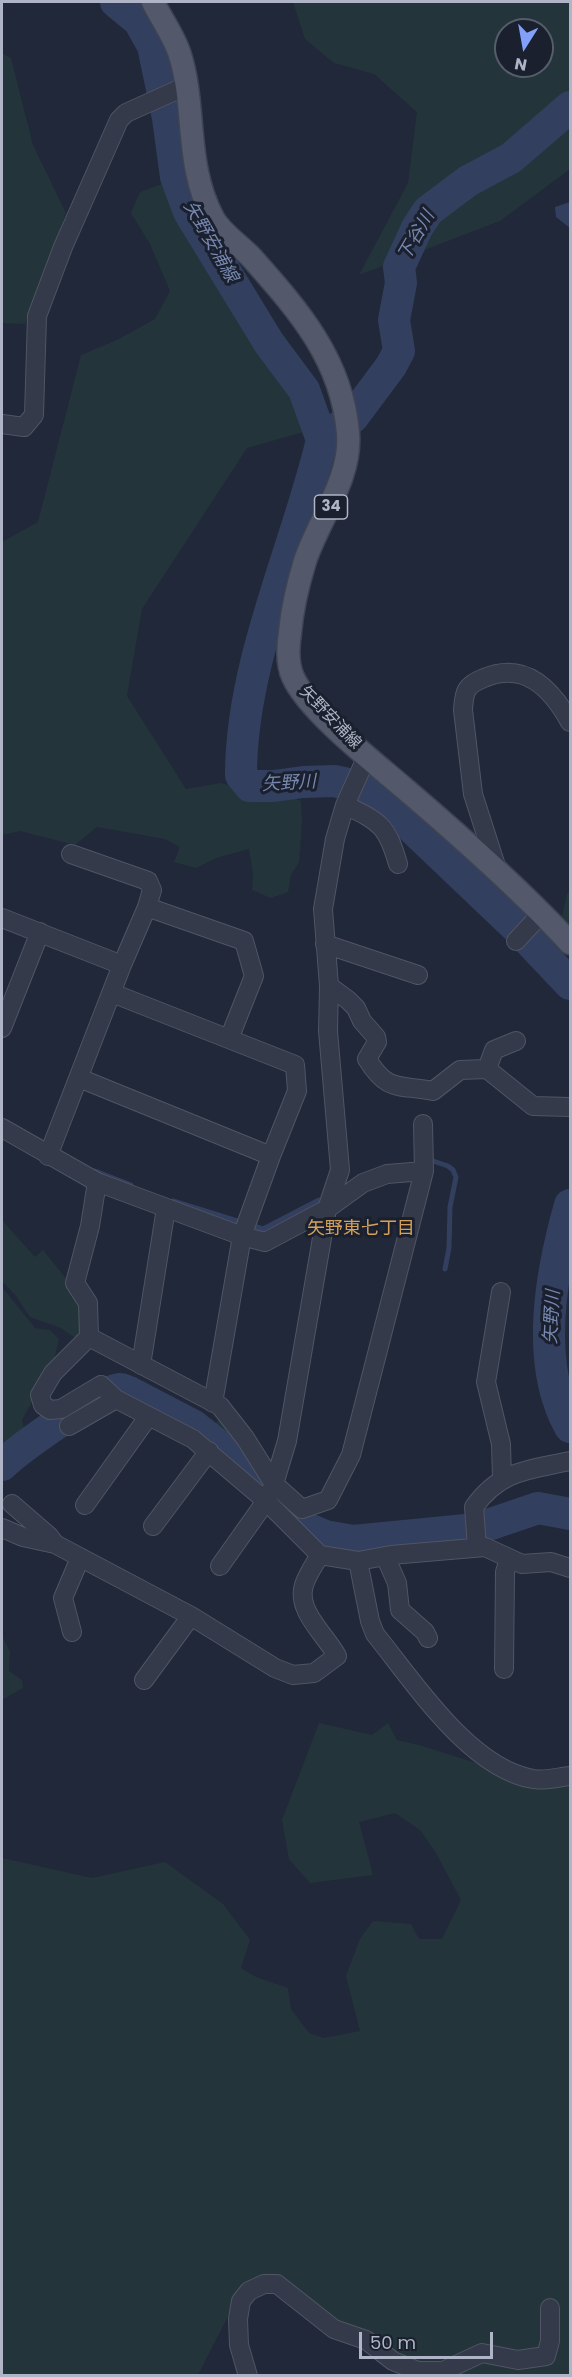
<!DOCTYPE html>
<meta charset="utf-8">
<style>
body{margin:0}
#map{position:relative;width:572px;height:2377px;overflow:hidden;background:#212839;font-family:Poppins,sans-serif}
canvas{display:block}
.frame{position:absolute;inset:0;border:3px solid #afb5c6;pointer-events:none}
.north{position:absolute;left:494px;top:18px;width:60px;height:60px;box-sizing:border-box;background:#1a202e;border:2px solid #565c6b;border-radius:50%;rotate:191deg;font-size:16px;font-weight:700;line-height:24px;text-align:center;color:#afb5c6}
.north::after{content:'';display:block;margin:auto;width:21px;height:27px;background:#829ff9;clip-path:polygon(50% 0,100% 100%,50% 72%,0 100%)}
.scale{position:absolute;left:359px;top:2332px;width:134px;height:27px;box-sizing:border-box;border:3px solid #afb5c6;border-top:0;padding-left:8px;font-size:18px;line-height:21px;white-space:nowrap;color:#afb5c6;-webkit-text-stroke:4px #1a202e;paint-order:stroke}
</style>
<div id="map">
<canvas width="572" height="2377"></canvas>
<div class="frame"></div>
<div class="north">N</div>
<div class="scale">50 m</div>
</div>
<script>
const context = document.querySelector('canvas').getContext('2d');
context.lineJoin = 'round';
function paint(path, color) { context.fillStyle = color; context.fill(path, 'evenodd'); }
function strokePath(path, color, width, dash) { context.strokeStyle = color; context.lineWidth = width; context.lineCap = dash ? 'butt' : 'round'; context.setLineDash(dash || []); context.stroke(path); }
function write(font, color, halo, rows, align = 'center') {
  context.font = font + ' Poppins,"Noto Sans JP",sans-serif'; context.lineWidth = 6; context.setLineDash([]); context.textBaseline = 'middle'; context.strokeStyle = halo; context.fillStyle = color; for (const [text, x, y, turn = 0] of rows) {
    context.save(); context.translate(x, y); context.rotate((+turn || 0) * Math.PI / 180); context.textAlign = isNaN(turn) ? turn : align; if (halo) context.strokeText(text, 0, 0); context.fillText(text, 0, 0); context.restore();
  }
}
paint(new Path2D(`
 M293 2H570V169L500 221 359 275 408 183 417 112 374 74 334 63 305 39ZM506 30H542V66H506Z
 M2 53 11 58 33 145 66 213 25 324 2 323Z
 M165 183 179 196 199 234 308 389 307 431 247 448 142 609 127 696 186 789 221 783 252 792 280 793 301 801 302 822 299 862 291 875 288 892 271 898 252 890 253 874 249 849 216 858 196 868 174 862 180 847 165 839 97 827 75 845 20 831 2 835V542L38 522 81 355 117 340 155 319 170 291 150 244 131 213 140 192Z
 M570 891V925L562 916 567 894Z
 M2 1220 35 1257 43 1250 69 1282 86 1318 78 1340 61 1328 30 1317 16 1296 2 1281Z
 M2 1287 35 1328 50 1330 59 1339 54 1361 22 1420 26 1437 17 1449 19 1462 11 1470 2 1473Z
 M220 1417 257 1471 209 1433Z
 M2 1635 10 1652 9 1671 22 1680 23 1688 2 1700Z
 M319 1723 372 1735 388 1723 397 1740 419 1745 476 1763 504 1777 540 1787 570 1786V2375H435L427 2366 335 2323 280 2276 245 2283 198 2375 2 2376V1858L92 1878 165 1862 223 1904 250 1940 241 1968 256 1977 288 1988 291 2009 309 2033 324 2038 360 2031 346 1976 360 1939 373 1921 411 1924 419 1939H442L461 1900 436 1853 420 1830 395 1813 359 1822 373 1875 310 1883 289 1859 282 1820Z`), '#23353b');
paint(new Path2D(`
 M570 202V228L556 217 555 207Z`), '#333f5f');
strokePath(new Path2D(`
 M428 1162 433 1161 448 1166 453 1170 456 1177 450 1207 449 1248 445 1269
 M95 1171 131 1185
 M173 1201 263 1229 319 1200`), '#333f5f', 5);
strokePath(new Path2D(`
 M116 2 139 21 153 46 168 118 176 177 189 212 269 343 304 390 322 440
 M323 439 353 417 391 366 399 351 394 320 401 283 399 267 417 228 428 211 468 181 511 158 570 107
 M322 440C296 549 241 662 241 775L250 786H274L303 782 334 781 371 789 517 928 570 984
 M570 1205C551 1272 534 1363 570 1427
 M2 1465C19 1449 99 1391 120 1389 123 1389 126 1391 129 1392L194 1426 217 1444 304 1527 325 1536 353 1541 466 1530
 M485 1526 538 1508 570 1514`), '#333f5f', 32);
const minor = new Path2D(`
 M2 424 24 427 34 415 37 316 63 247 119 120 126 113 186 86
 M345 805C380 822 387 825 398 864
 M71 854 148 881 152 890 147 907 122 965
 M498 872 473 794 463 710C464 691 466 685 484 678 525 661 551 688 570 722
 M147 907 244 941 254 976 229 1039
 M2 918 122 965 48 1156
 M516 941 541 914
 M325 944 418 975
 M329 986 348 1000 356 1008 362 1021 376 1037 377 1042 367 1059C388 1093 398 1084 433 1091L460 1070 487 1069 533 1106 570 1107
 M112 993 295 1065 297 1091 271 1156
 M2 1028 40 932
 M487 1069 494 1050 516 1041
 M79 1078 271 1156 242 1236 213 1403
 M2 1128 97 1182 242 1236 265 1242 327 1209 363 1183 387 1174 424 1171
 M97 1182 90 1226 75 1283 88 1303 89 1337 53 1373 40 1395 43 1405 50 1410 61 1409 101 1385 116 1399 193 1439 266 1501 320 1555 358 1561 391 1555 485 1547 522 1564 551 1562 570 1568
 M501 1292 486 1382 501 1444 502 1479
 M89 1337 220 1406 245 1438 274 1484 302 1509 328 1500 351 1455 424 1171 423 1124
 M141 1365 166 1208
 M69 1426 116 1399
 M12 1504 49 1536 55 1544
 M85 1505 148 1417
 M153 1526 209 1451
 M2 1528 23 1537 55 1544 191 1616 275 1668 293 1675 314 1673 337 1656C325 1634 296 1611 304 1585 307 1575 314 1565 320 1555
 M477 1547 474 1507C500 1470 529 1470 570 1461
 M385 1556 397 1583 400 1610 425 1632 428 1638
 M358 1561 370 1621 375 1634C414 1682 469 1768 533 1779 545 1781 559 1777 570 1776
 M220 1566 266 1501 274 1484 287 1441 327 1209 340 1170 328 1031 329 986 323 909 335 839 345 805 367 756
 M72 1632 63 1598 80 1558
 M504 1669 505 1572 509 1559
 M144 1680 191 1616
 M248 2376 239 2345 238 2319 241 2301 249 2291 264 2284H277L334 2329 366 2340 393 2361 418 2371H443L482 2353 518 2360 546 2356 550 2341V2308`);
const major = new Path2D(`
 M153 2C161 18 173 35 179 52 197 106 184 163 213 218 221 233 240 245 252 258 299 311 342 360 348 433 352 478 318 521 305 561 298 584 292 609 290 633 288 646 287 664 293 677 308 711 375 763 405 789 460 836 521 890 570 943`);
strokePath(minor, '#4f5564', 20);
strokePath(major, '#3e4453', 25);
strokePath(minor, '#353a4a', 18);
strokePath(major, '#53596a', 22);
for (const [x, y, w] of [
 [331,507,33]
]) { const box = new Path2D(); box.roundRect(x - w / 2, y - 12, w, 24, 4.5); context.fillStyle = '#1a202e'; context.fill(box); strokePath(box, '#afb5c6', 1.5); }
write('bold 15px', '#afb5c6', null, [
 ["34",331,507]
]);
write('16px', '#afb5c6', '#1a202e', [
 ["矢野安浦線",330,718,46]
]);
write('italic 18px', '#7787af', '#1a202e', [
 ["下谷川",417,236,-60],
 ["矢野安浦線",210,242,60],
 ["矢野川",289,784,-3],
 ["矢野川",553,1317,-87]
]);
write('18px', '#d4a15c', '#1a202e', [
 ["矢野東七丁目",361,1229]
]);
</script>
